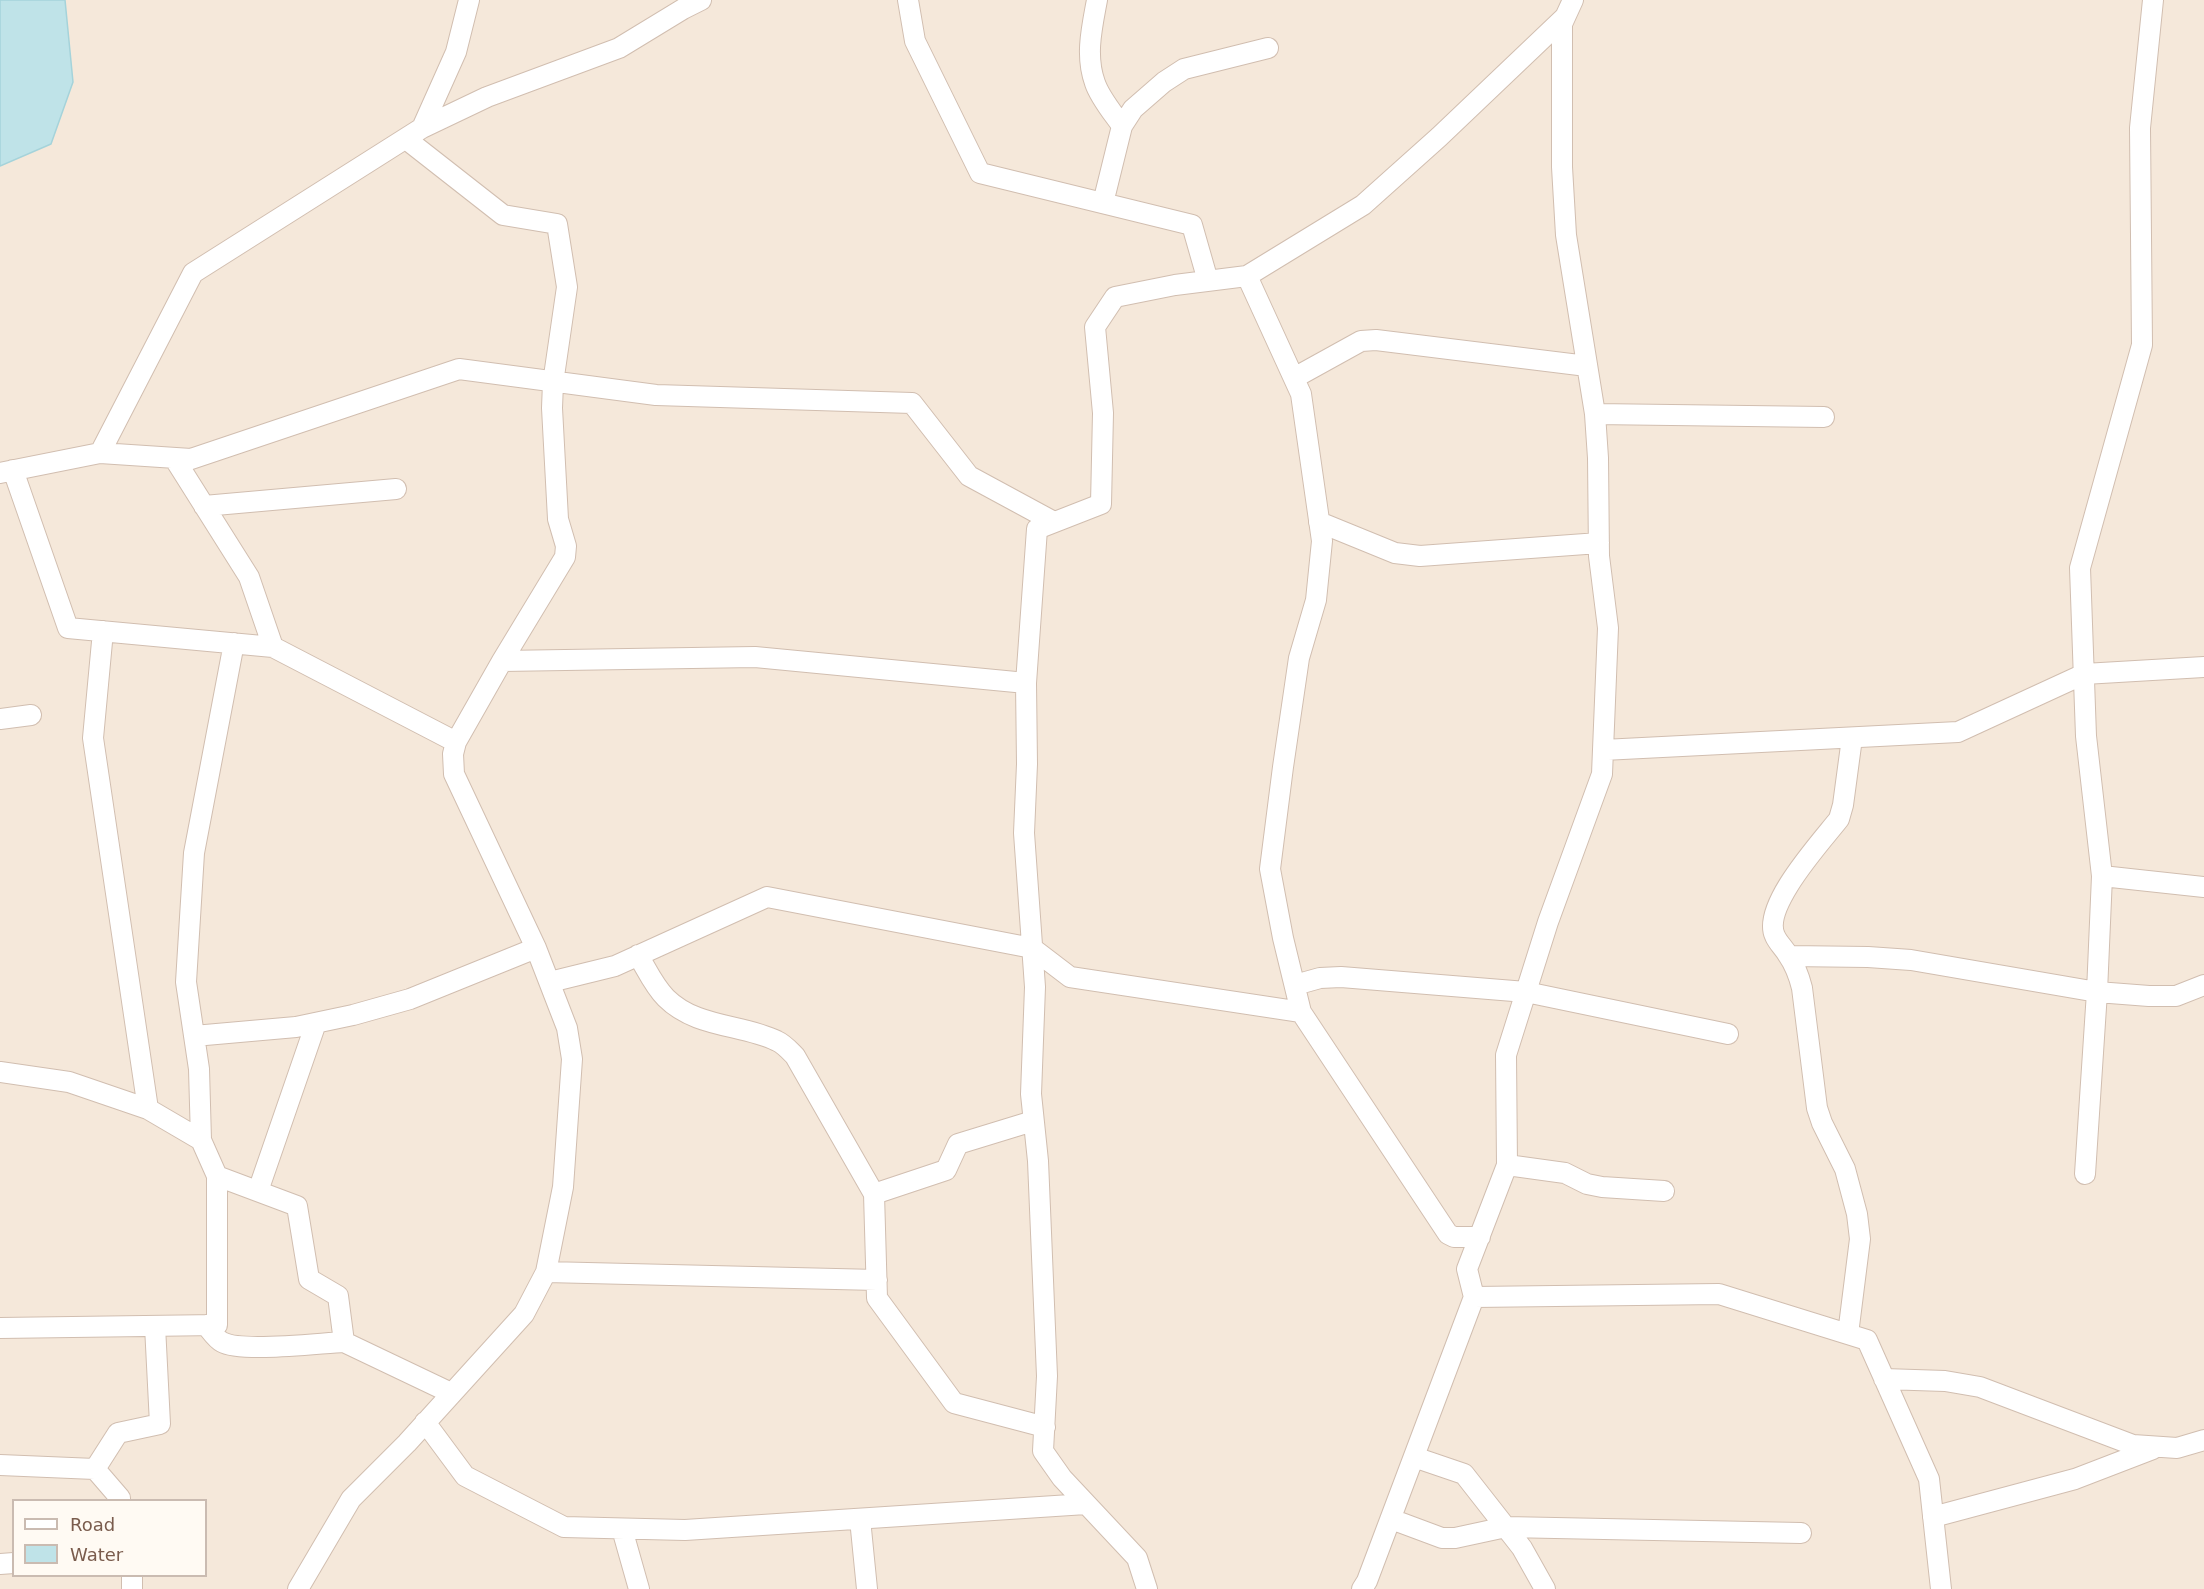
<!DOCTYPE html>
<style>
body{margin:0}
#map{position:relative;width:2204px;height:1589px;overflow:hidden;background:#fdf6ec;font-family:"DejaVu Sans",sans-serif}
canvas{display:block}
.legend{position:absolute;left:12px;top:1499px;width:195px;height:78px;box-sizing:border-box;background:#fffaf3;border:2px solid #cabbb1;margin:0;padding:8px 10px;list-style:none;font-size:18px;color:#7a5c4d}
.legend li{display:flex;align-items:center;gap:12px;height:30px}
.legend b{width:30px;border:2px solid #cabbb1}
</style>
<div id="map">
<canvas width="2204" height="1589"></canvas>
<ul class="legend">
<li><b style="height:8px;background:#fff"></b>Road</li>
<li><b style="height:16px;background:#bfe3e8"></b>Water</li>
</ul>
</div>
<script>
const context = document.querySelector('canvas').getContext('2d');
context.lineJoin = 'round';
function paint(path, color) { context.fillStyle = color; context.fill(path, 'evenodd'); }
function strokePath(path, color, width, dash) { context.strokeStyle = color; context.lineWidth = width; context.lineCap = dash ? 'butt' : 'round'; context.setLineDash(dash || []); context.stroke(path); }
paint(new Path2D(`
 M0 0H2204V1589H0ZM14 1500H206V1576H14Z`), '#f5e8da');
const water = new Path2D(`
 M0 0H65L73 82 51 144 0 166Z`);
paint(water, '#bfe3e8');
strokePath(water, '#a5d3da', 1.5);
const minor = new Path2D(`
 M908 0 915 41 980 173 1192 225 1208 281
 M1097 0C1092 27 1085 56 1095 83 1100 98 1113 113 1122 126
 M422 128 456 52 469 0
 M1103 203 1122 126 1133 109 1164 82 1184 69 1268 48
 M1247 276 1301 394 1322 541 1316 600 1299 658 1283 767 1270 869 1283 938 1301 1012 1448 1234 1454 1237H1480
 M1294 378 1361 341 1376 340 1587 366
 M1595 414 1824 417
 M100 453 193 273 422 128 487 97 619 48 683 9 701 0
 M174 458 249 577 273 647
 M13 470 68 628 273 647 456 742
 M0 473 100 453 191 459 459 369 656 395 912 403 969 476 1054 522
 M204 506 396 489
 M1319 522 1395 553 1420 556 1599 543
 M103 631 93 738 148 1109
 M502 661 755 657 1026 683
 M0 719 31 715
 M1603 750 1958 732 2084 674 2204 667
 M2102 876 2204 887
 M638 955C647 970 654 986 666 998 696 1028 742 1024 777 1041 784 1044 790 1051 795 1056L874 1194 877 1298 954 1403 1045 1427
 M1789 956 1868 957 1911 960 2097 992 2149 996H2176L2204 985
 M550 982 615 966 767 897 1032 948 1070 977 1301 1012
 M1295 985 1320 978 1341 977 1526 992 1728 1034
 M194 1036 296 1027 353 1015 410 999 536 948
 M0 1072 69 1082 148 1109 201 1140 217 1176 297 1206 309 1279 338 1296 344 1342 451 1393
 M201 1140 199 1069 186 982 194 853 234 643
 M1507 1165 1565 1173 1587 1184 1602 1187 1664 1191
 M2085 1174 2097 992 2102 876 2086 736 2080 568 2142 345 2140 128 2153 0
 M258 1191 316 1023
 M874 1194 946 1170 958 1144 1033 1121
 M546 1272 877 1280
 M1474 1297 1719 1294 1867 1340 1929 1479 1941 1589
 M206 1325C211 1331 216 1339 222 1342 241 1353 320 1343 344 1342
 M0 1328 217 1325V1176
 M1848 1334 1860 1239 1857 1214 1845 1169 1822 1123 1817 1108 1802 988C1799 976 1795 965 1788 955 1784 948 1778 943 1775 936 1761 907 1821 842 1839 819L1843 805 1852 738
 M1884 1379 1945 1381 1980 1387 2133 1445 2177 1448 2204 1440
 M425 1422 465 1476 564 1527 685 1530 1086 1504
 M1414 1457 1464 1474 1522 1548 1545 1589
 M0 1465 95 1469
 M120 1500V1498L95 1469 118 1433 160 1424 155 1326
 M1933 1517 2075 1479 2153 1449
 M860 1519 867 1589
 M1391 1519 1442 1538H1455L1506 1527 1801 1533
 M622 1529 639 1589
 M0 1564 14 1563
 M132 1576V1589
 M298 1589 351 1499 407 1443 524 1314 546 1272 563 1187 572 1059 567 1028 536 948 454 774 453 754 456 742 502 661 565 557 566 546 558 519 552 408 553 383 567 287 557 224 503 215 406 139
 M1147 1589 1137 1558 1062 1478 1043 1451 1047 1376 1038 1161 1031 1094 1035 987 1024 833 1027 764 1026 683 1037 529 1101 504 1103 413 1095 327 1115 297 1175 285 1247 276 1363 205 1439 137 1564 18
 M1362 1589 1367 1581 1474 1297 1467 1269 1507 1165 1506 1055 1548 922 1602 774 1608 628 1599 556 1598 458 1595 414 1566 235 1562 167V24L1573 0`);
strokePath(minor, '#d1beb0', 22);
strokePath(minor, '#fff', 20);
</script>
